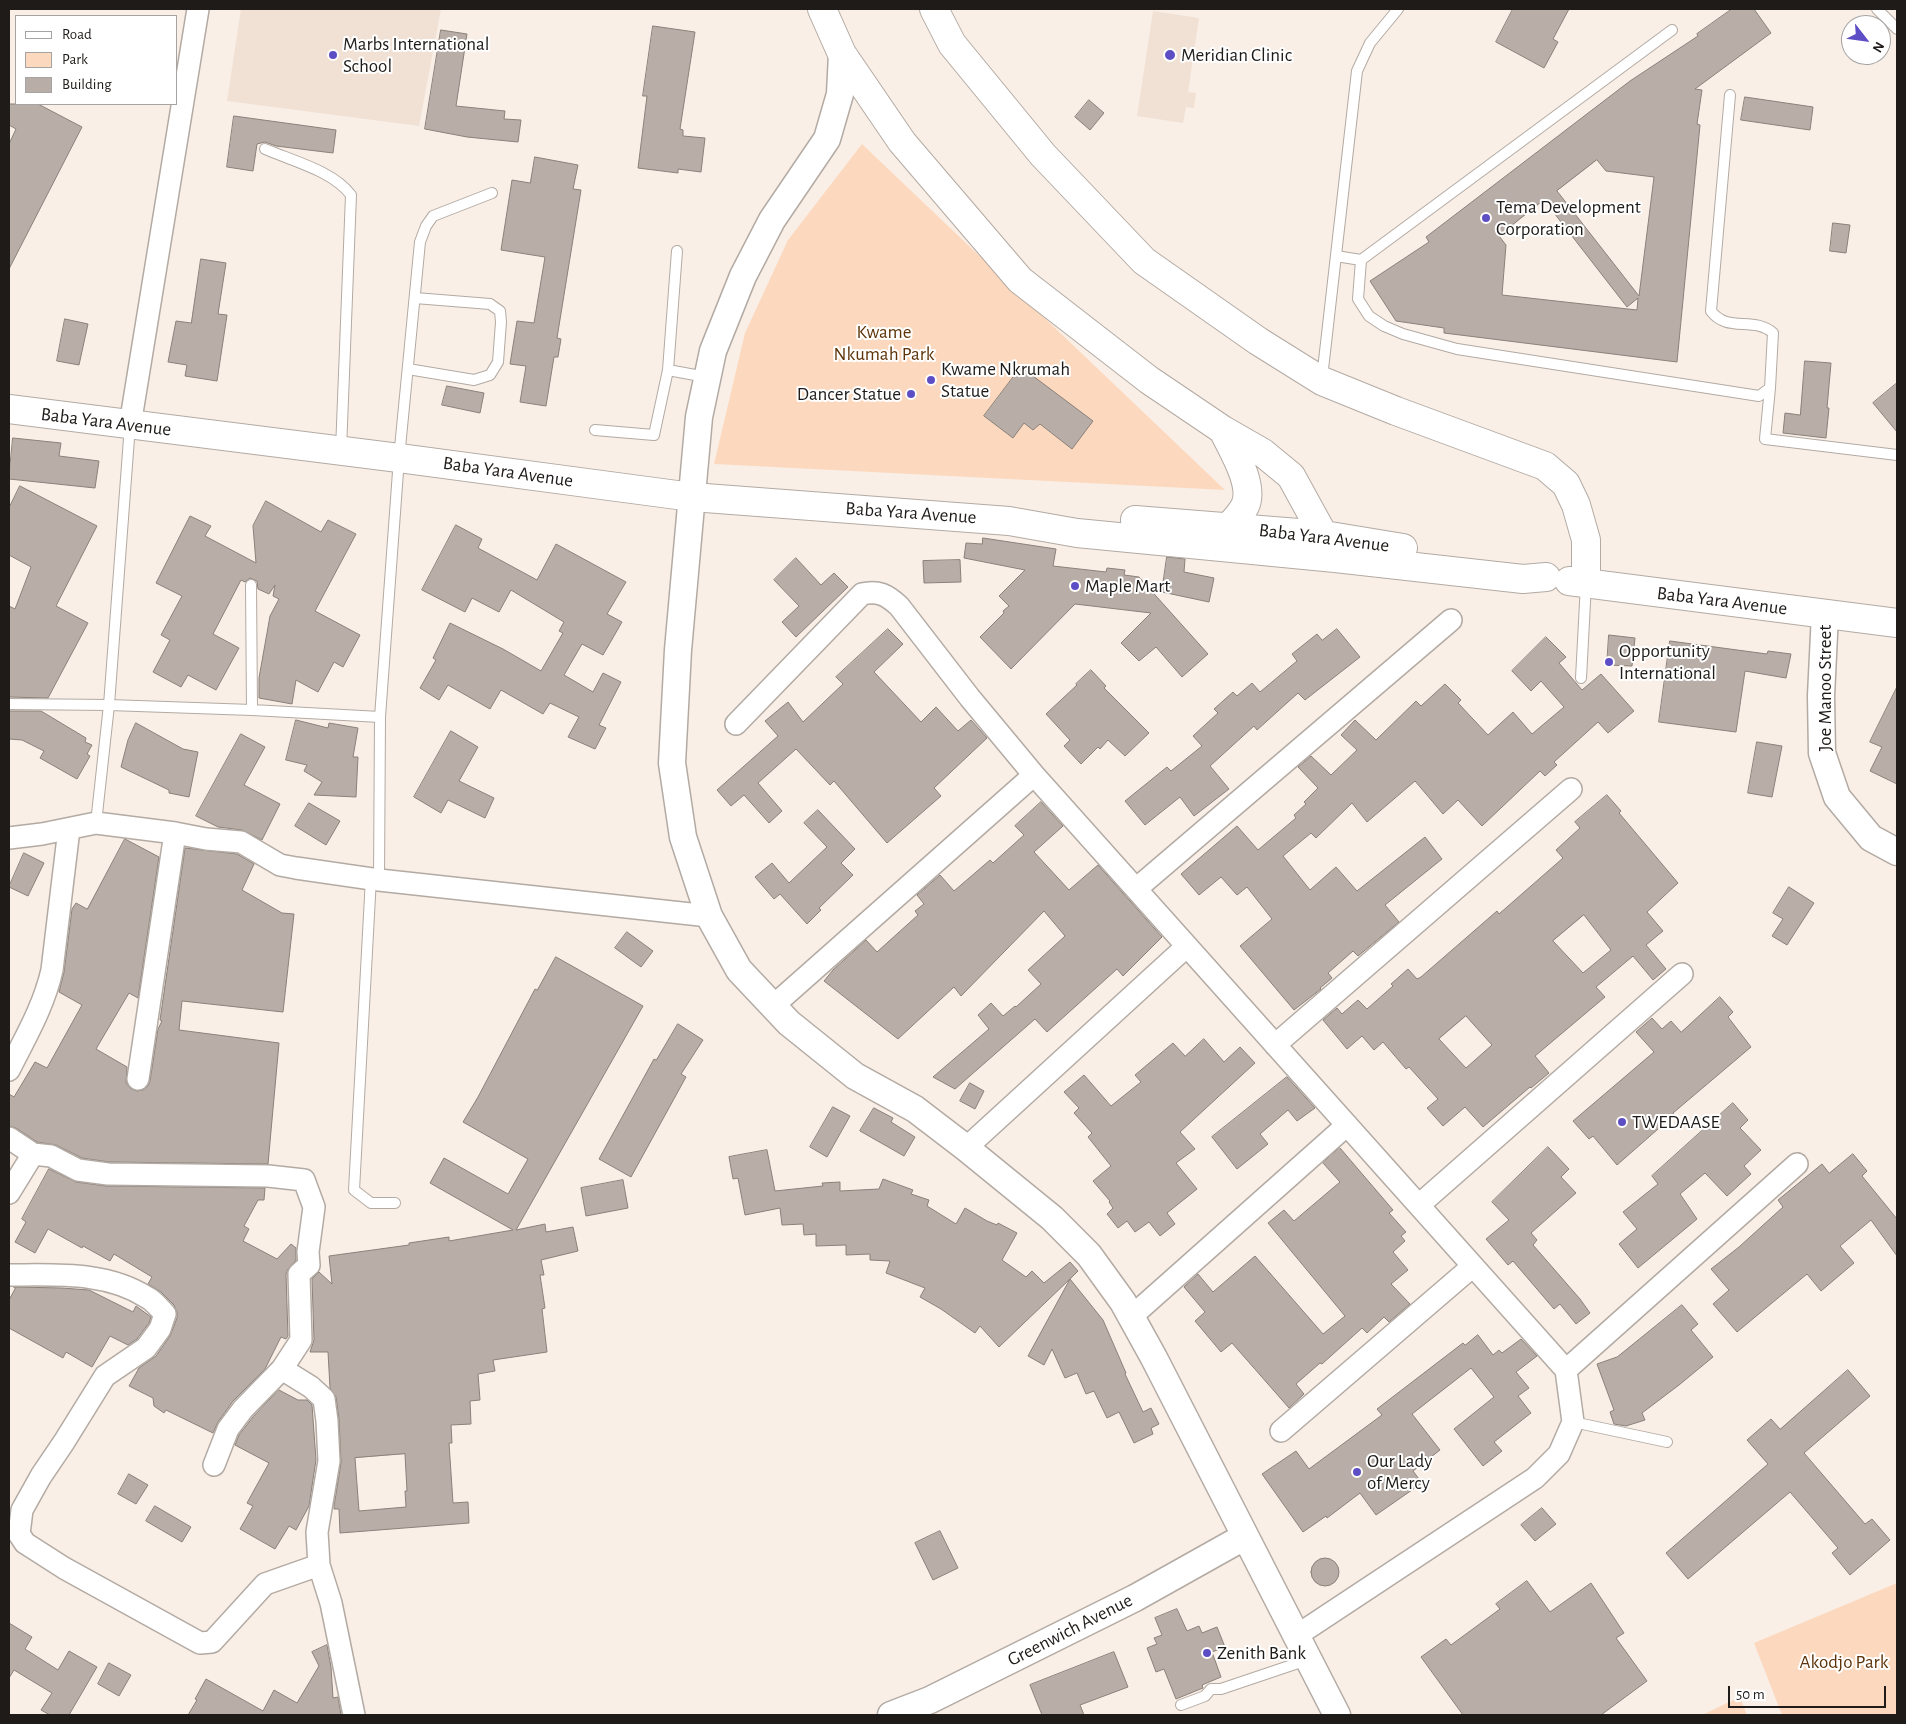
<!DOCTYPE html>
<style>
body{margin:0}
#map{position:relative;width:1906px;height:1724px;overflow:hidden;background:#f9efe7;font-family:"Alegreya Sans",sans-serif}
canvas{display:block}
.frame{position:absolute;inset:0;border:10px solid #1f1b19;pointer-events:none}
.legend{position:absolute;left:15px;top:15px;width:162px;height:90px;box-sizing:border-box;background:#fff;border:1px solid #a5a4a3;margin:0;padding:6px 9px;list-style:none;font-size:15px;color:#1f1b19}
.legend li{display:flex;align-items:center;gap:10px;height:25px}
.legend b{width:25px;border:1px solid #a5a4a3}
.north{position:absolute;left:1841px;top:15px;width:50px;height:50px;box-sizing:border-box;background:#fff;border:1px solid #a5a4a3;border-radius:50%;rotate:120deg;font-size:14px;font-weight:700;line-height:20px;text-align:center;color:#1f1b19}
.north::after{content:'';display:block;margin:auto;width:18px;height:22px;background:#5e4ec6;clip-path:polygon(50% 0,100% 100%,50% 72%,0 100%)}
.scale{position:absolute;left:1728px;top:1686px;width:158px;height:22px;box-sizing:border-box;border:2px solid #1f1b19;border-top:0;padding-left:6px;font-size:15px;line-height:18px;white-space:nowrap;color:#1f1b19;-webkit-text-stroke:4px #fff;paint-order:stroke}
</style>
<div id="map">
<canvas width="1906" height="1724"></canvas>
<div class="frame"></div>
<ul class="legend">
<li><b style="height:6px;background:#fff"></b>Road</li>
<li><b style="height:14px;background:#fcd9be"></b>Park</li>
<li><b style="height:14px;background:#b8aea7"></b>Building</li>
</ul>
<div class="north">N</div>
<div class="scale">50 m</div>
</div>
<script>
const context = document.querySelector('canvas').getContext('2d');
context.lineJoin = 'round';
function paint(path, color) { context.fillStyle = color; context.fill(path, 'evenodd'); }
function strokePath(path, color, width, dash) { context.strokeStyle = color; context.lineWidth = width; context.lineCap = dash ? 'butt' : 'round'; context.setLineDash(dash || []); context.stroke(path); }
function write(font, color, halo, rows, align = 'center') {
  context.font = font + ' "Alegreya Sans",sans-serif'; context.lineWidth = 4; context.setLineDash([]); context.textBaseline = 'middle'; context.strokeStyle = halo; context.fillStyle = color; for (const [text, x, y, turn = 0] of rows) {
    context.save(); context.translate(x, y); context.rotate((+turn || 0) * Math.PI / 180); context.textAlign = isNaN(turn) ? turn : align; if (halo) context.strokeText(text, 0, 0); context.fillText(text, 0, 0); context.restore();
  }
}
paint(new Path2D(`
 M241 9H441L419 126 227 101Z
 M1153 11 1199 18 1188 92 1196 93 1194 108 1186 107 1183 123 1137 116Z`), '#f1e1d4');
paint(new Path2D(`
 M862 144 1225 490 714 464 745 333 788 240Z
 M1897 1583V1715H1782L1754 1643Z
 M1740 1697 1747 1715H1702Z`), '#fcd9be');
const building = new Path2D(`
 M1513 9H1569L1553 39 1558 42 1544 68 1496 42Z
 M1732 9H1754L1771 33 1695 89 1702 90 1697 124 1700 125 1677 362 1444 333V328L1396 321 1370 281 1429 242 1426 237 1630 81 1698 36 1697 34ZM1597 160 1606 171 1654 177 1639 296 1557 191ZM1544 200 1627 307 1638 298 1637 310 1502 295 1506 245 1499 236Z
 M653 26 695 32 680 129 683 130V136L705 138 701 172 678 169V173L638 168 647 96H643Z
 M441 30 467 34 456 106 505 111 504 119 521 120 518 142 467 137 425 129Z
 M1745 97 1813 107 1810 130 1741 120Z
 M1089 100 1104 113 1090 130 1075 117Z
 M9 104H38L82 127 9 269V144L16 129 9 125Z
 M234 116 336 130 333 153 276 146 265 142 257 144 253 171 227 167Z
 M535 157 578 165 573 189 581 190 557 338 561 339 558 357H554L546 406 520 402 526 366 510 364 517 321 534 323 545 257 501 250 512 180 530 183Z
 M1833 223 1850 225 1846 253 1830 251Z
 M201 259 226 263 218 314 227 315 217 381 185 376 187 365 168 362 176 321 191 323Z
 M65 319 88 324 79 365 57 361Z
 M1805 361 1831 363 1827 408H1829L1826 438 1783 433 1785 413 1800 415Z
 M1021 367 1093 421 1072 449 1040 424 1033 430 1024 423 1013 438 984 416Z
 M1897 383V432L1873 403Z
 M447 386 484 393 480 413 442 405Z
 M13 438 61 443 59 456 99 461 95 488 9 479Z
 M20 486 97 526 56 606 88 623 48 698 9 697V606L15 609 31 567 9 555V508Z
 M266 501 321 532 328 520 356 534 315 611 360 635 343 667 334 662 318 692 296 680 292 704 259 698V678L270 616 279 599 273 596 275 585 269 594 258 589 257 581 250 578 245 582 241 580 213 634 239 648 216 690 188 675 181 687 153 672 170 640 161 635 182 596 156 583 190 516 211 526 205 536 256 563 253 526Z
 M456 525 482 539 478 548 537 580 556 544 626 582 607 614 622 622 603 655 582 644 564 675 593 692 603 673 621 682 599 725 606 728 595 749 568 737 579 717 550 703 543 714 501 690 490 709 448 685 439 700 420 688 436 660 433 658 450 623 503 649 541 671 563 633 559 631 564 622 511 590 499 612 472 598 465 612 422 590Z
 M983 538 1056 549 1053 566 1106 572 1107 568 1125 570 1124 575 1139 577 1208 654 1182 677 1156 647 1139 661 1121 643 1151 613 1075 604 1011 669 980 637 1004 613 1003 611 1009 606 999 596 1025 570 964 558 966 543 982 544Z
 M1167 557 1185 559 1184 572 1214 578 1209 602 1162 592Z
 M796 558 821 585 834 573 848 587 796 637 782 622 799 606 774 580Z
 M960 560 961 582 924 583 923 561Z
 M888 629 903 644 874 672 921 722 936 707 958 731 971 720 987 738 934 788 941 796 887 843 834 781 830 785 796 749 758 783 782 811 769 823 744 795 731 806 717 790 778 736 765 721 788 702 803 722 843 684 836 677Z
 M1337 629 1360 657 1305 700 1298 693 1257 730 1254 726 1210 766 1229 789 1194 816 1180 797 1145 825 1125 801 1167 767 1171 771 1202 746 1193 736 1218 713 1214 709 1233 692 1237 696 1252 683 1260 692 1297 661 1292 654 1317 634 1322 640Z
 M1609 635 1635 638 1632 666 1607 665Z
 M1546 637 1566 657 1559 663 1582 690 1601 674 1634 711 1608 733 1598 722 1554 762 1557 765 1545 776 1540 771 1482 826 1458 800 1443 814 1415 781 1367 822 1352 803 1316 838 1311 833 1283 856 1310 890 1336 867 1357 891 1425 837 1442 859 1385 905 1399 922 1358 956 1353 951 1328 973 1332 978 1320 988 1321 989 1294 1010 1240 946 1272 919 1247 887 1237 895 1221 877 1199 895 1181 874 1237 826 1258 850 1296 818 1294 815 1306 804 1304 802 1318 788 1298 767 1311 756 1331 775 1357 750 1341 735 1355 720 1376 740 1416 701 1421 706 1445 684 1461 700 1458 703 1488 735 1513 712 1532 734 1564 707 1541 681 1531 691 1512 671Z
 M1670 641 1767 654 1768 651 1791 654 1786 678 1745 671 1736 732 1659 722Z
 M1091 670 1106 686 1104 688 1149 733 1125 756 1108 740 1100 749 1098 747 1081 764 1064 746 1070 740 1046 714 1077 685 1076 684Z
 M1897 687V784L1870 771 1882 747 1870 742Z
 M9 711H41L86 738 85 742 92 745 87 754 90 756 77 779 40 758 44 751 22 740 9 739Z
 M296 720 328 728 329 723 358 728 353 757H358L356 797 314 795 322 782 304 771 307 765 286 760Z
 M136 723 183 749 198 752 189 797 169 793V790L121 767 128 740Z
 M451 731 478 747 459 781 494 798 485 818 448 800 441 813 414 797Z
 M241 734 265 747 244 785 280 804 262 840 242 830 218 827 196 816Z
 M1757 742 1782 746 1772 797 1748 793Z
 M1607 795 1621 811 1619 813 1678 883 1647 912 1663 931 1646 945 1666 969 1653 980 1633 956 1596 987 1605 997 1535 1056 1549 1073 1531 1088 1530 1087 1483 1127 1465 1107 1443 1126 1427 1108 1438 1099 1409 1067 1406 1069 1383 1042 1374 1050 1362 1036 1347 1049 1323 1020 1337 1008 1342 1014 1358 1000 1367 1009 1393 986 1391 984 1408 969 1417 979 1421 977 1497 911 1499 914 1563 858 1556 850 1580 828 1575 822ZM1584 915 1611 950 1583 973 1553 941ZM1466 1016 1492 1045 1466 1068 1439 1039Z
 M1041 802 1063 826 1034 852 1069 890 1098 865 1162 937 1123 976 1117 969 1047 1032 1035 1019 955 1089 933 1077 989 1029 978 1015 991 1003 1003 1016 1015 1006 1016 1007 1041 984 1028 970 1065 936 1044 911 961 996 954 987 898 1039 824 981 833 970 866 940 877 952 918 915 915 911 924 904 917 895 940 875 954 891 990 860 993 863 1024 835 1015 826Z
 M309 803 340 821 326 845 295 826Z
 M818 810 855 849 841 863 853 875 819 908 821 910 807 924 780 894 774 899 755 877 772 863 789 883 827 847 804 823Z
 M125 839 159 857 138 998 129 993 96 1049 127 1067 126 1083 131 1089 137 1091 143 1090 148 1086 150 1081 158 1029 162 1021 160 1020 185 848 237 854 254 864 242 890 282 913 294 914 283 1012 182 1001 179 1030 279 1043 268 1164 109 1162 82 1158 56 1145 37 1142 16 1128 9 1126V1094L14 1097 35 1062 47 1068 82 1005 59 992 64 972 72 909 76 903 87 909Z
 M24 853 44 863 28 896 9 887Z
 M1789 887 1814 903 1787 945 1772 936 1783 919 1773 913Z
 M627 932 653 951 641 967 615 948Z
 M556 957 643 1006 516 1230 545 1224 546 1232 573 1227 578 1251 541 1260 544 1275H540L545 1308 542 1309 547 1352 493 1360 495 1371 478 1374 480 1400 470 1401 471 1424 451 1425 452 1443H449L453 1503 468 1502 469 1523 340 1533 339 1509H334V1506L341 1463 339 1419 336 1397 330 1388 328 1352H310L314 1340 312 1279 319 1272 332 1284 329 1256 409 1245V1243L449 1237V1241L513 1230 430 1183 444 1158 508 1194 528 1159 463 1122 478 1097 535 989 537 990ZM405 1454 407 1491H405L406 1507 359 1511 355 1458Z
 M1720 997 1733 1012 1728 1017 1751 1047 1673 1113 1674 1115 1617 1165 1593 1136 1589 1139 1573 1121 1654 1052 1636 1032 1652 1018 1662 1029 1671 1021 1681 1032Z
 M678 1024 703 1040 681 1074 686 1077 631 1177 599 1159 654 1059 656 1060Z
 M1204 1039 1224 1062 1240 1047 1255 1063 1180 1132 1195 1149 1176 1163 1197 1189 1167 1213 1175 1224 1160 1236 1149 1222 1135 1232 1127 1221 1118 1228 1107 1214 1113 1208 1109 1202 1110 1201 1093 1181 1111 1166 1088 1137 1092 1133 1074 1113 1079 1108 1064 1092 1084 1075 1111 1106 1141 1082 1135 1075 1173 1043 1185 1056Z
 M1287 1077 1315 1108 1297 1121 1288 1110 1260 1134 1268 1144 1237 1169 1212 1137Z
 M970 1083 984 1091 975 1109 960 1101Z
 M1733 1103 1748 1120 1740 1128 1761 1150 1744 1166 1751 1174 1727 1196 1705 1173 1680 1194 1697 1219 1638 1268 1619 1244 1637 1229 1623 1212 1658 1184 1652 1176Z
 M833 1107 850 1116 827 1157 810 1147Z
 M874 1108 893 1118 891 1122 915 1137 904 1156 860 1131Z
 M1548 1147 1569 1169 1561 1177 1576 1193 1531 1233 1537 1240 1533 1245 1580 1299 1590 1313 1576 1324 1560 1304 1554 1309 1513 1261 1508 1265 1486 1239 1509 1220 1492 1202Z
 M1340 1148 1393 1210 1389 1213 1406 1232 1401 1236 1405 1241 1393 1252 1408 1270 1391 1284 1410 1304 1389 1322 1384 1317 1367 1333 1362 1328 1322 1364 1320 1363 1296 1384 1304 1394 1289 1408 1232 1343 1221 1352 1195 1321 1205 1312 1184 1287 1198 1274 1213 1292 1255 1256 1323 1334 1345 1316 1268 1223 1284 1210 1294 1221 1340 1182 1323 1163Z
 M767 1150 775 1191 823 1186 822 1183 840 1182V1191L879 1189 883 1179 913 1190 911 1194 929 1200 927 1206 956 1224 965 1208 987 1221 997 1225 998 1223 1017 1233 1002 1260 1026 1277 1032 1271 1044 1283 1070 1262 1078 1271 1070 1279 1103 1320 1126 1373 1125 1374 1143 1412 1151 1408 1159 1424 1151 1428 1153 1434 1134 1443 1119 1412 1107 1418 1094 1391 1086 1394 1077 1373 1065 1378 1052 1349 1044 1365 1028 1356 1070 1279 999 1347 980 1326 975 1333 941 1309 920 1297 925 1288 886 1273 890 1261 870 1260V1254L846 1255V1245L816 1246V1234L804 1235 803 1224 782 1225 780 1208 745 1215 738 1178 733 1179 729 1157Z
 M1853 1154 1867 1171 1862 1176 1897 1219V1256L1871 1220 1840 1246 1854 1263 1821 1291 1807 1274 1737 1332 1713 1304 1729 1290 1711 1269 1739 1247 1783 1207 1778 1200 1822 1164 1829 1173Z
 M49 1169 76 1182 106 1186 265 1188 264 1200H258L244 1226 249 1229 243 1241 277 1259 291 1244 296 1248V1260L288 1269 286 1274 288 1336 286 1339 281 1337 265 1369 233 1401 218 1422 213 1433 166 1410 164 1413 154 1406 153 1398 129 1386 139 1368 156 1356 170 1336 177 1318V1312L174 1305 161 1292 148 1284 152 1277 114 1254 110 1261 83 1246 82 1248 48 1229 35 1253 15 1242 26 1222 22 1219Z
 M623 1180 628 1208 586 1216 581 1188Z
 M14 1287 62 1288 89 1290 133 1312 136 1306 151 1317 149 1323 137 1339 128 1345 110 1336 92 1367 66 1352 63 1358 9 1328V1300L15 1289Z
 M1682 1305 1698 1324 1691 1330 1713 1357 1679 1385 1642 1413 1645 1420 1626 1426 1614 1424 1610 1412 1614 1410 1597 1364 1617 1357Z
 M1478 1335 1493 1355 1499 1350 1502 1353 1521 1339 1537 1356 1516 1372 1529 1388 1518 1396 1531 1413 1494 1442 1502 1451 1483 1466 1454 1429 1494 1397 1471 1368 1412 1414 1440 1450 1413 1471 1422 1483 1376 1515 1360 1493 1327 1518 1326 1516 1303 1532 1262 1474 1296 1451 1309 1469 1382 1415 1377 1409 1463 1343 1465 1345Z
 M1848 1370 1870 1396 1804 1453 1865 1524 1872 1519 1890 1540 1850 1575 1832 1553 1838 1548 1790 1492 1688 1579 1666 1553 1768 1464 1747 1440 1771 1419 1780 1429Z
 M279 1390 298 1400H307L312 1405 316 1460 309 1506 296 1530 289 1526 275 1549 240 1529 253 1506 247 1503 269 1463 235 1445 239 1435 253 1417Z
 M129 1474 148 1485 136 1504 118 1494Z
 M155 1506 191 1527 182 1542 146 1521Z
 M1542 1508 1556 1524 1535 1541 1521 1525Z
 M940 1531 958 1568 933 1580 915 1543Z
 M1311 1572a14 14 0 1 1 28 0a14 14 0 1 1-28 0Z
 M1527 1581 1550 1612 1591 1583 1624 1633 1616 1638 1647 1681 1601 1715H1463L1421 1657 1446 1639 1451 1645 1500 1609 1496 1604Z
 M1177 1609 1187 1631 1199 1626 1202 1633 1217 1627 1225 1647 1212 1652 1221 1677 1202 1685 1203 1688 1176 1699 1164 1669 1156 1672 1147 1648 1157 1644 1154 1638 1162 1635 1155 1618Z
 M9 1623 32 1637 25 1649 58 1670 69 1651 97 1667 69 1715H50L41 1710 52 1693 14 1670 9 1678Z
 M327 1645 331 1667 333 1698 338 1697 341 1715H188L197 1700 195 1699 206 1679 263 1711 274 1690 297 1703 319 1666 312 1652Z
 M1114 1652 1128 1687 1080 1705 1084 1715H1042L1030 1685Z
 M109 1663 131 1675 119 1696 98 1684Z`);
paint(building, '#b8aea7');
strokePath(building, '#8a817b', 1);
const service = new Path2D(`
 M1877 9 1897 29
 M1672 30 1361 260 1358 299 1369 316 1384 326 1403 334 1457 349 1759 396 1770 388 1773 333C1754 316 1727 333 1711 311L1730 95
 M265 149C293 161 333 171 351 195L341 450
 M1336 256 1361 260
 M408 369 474 380 490 375 498 362 501 322 500 311 490 304 415 298
 M668 370 706 377
 M1322 378 1357 71 1370 43 1398 9
 M1770 388 1765 439 1897 455
 M595 430 654 435 668 370 677 251
 M251 585 252 710
 M1581 678 1586 584
 M9 704 109 705 130 425
 M96 823 109 705 252 710 380 717
 M371 878 354 1190 371 1203H395
 M379 880 380 717 399 458 420 242 426 226 433 216 492 193
 M1573 1422 1667 1442
 M1181 1705 1205 1696 1211 1689H1221L1307 1660`);
const minor = new Path2D(`
 M130 425 198 9
 M736 724 862 594C878 590 887 595 899 606L970 698 1034 775 1566 1370 1573 1422 1559 1454 1535 1478 1296 1636
 M9 838 42 834 96 823 175 833 206 839 241 842 280 865 296 868 379 880 709 916
 M1136 889 1451 620
 M773 1006 1034 775
 M1275 1045 1571 789
 M9 1070C25 1038 44 1006 52 970L69 829
 M138 1079 175 833
 M9 1138 33 1154 51 1156 78 1170 108 1174 268 1176 304 1180 314 1207 308 1252 309 1265 299 1274 301 1340 282 1369 243 1409 228 1429 214 1465
 M966 1148 1187 946
 M9 1193 33 1154
 M1419 1205 1682 974
 M9 1275C56 1275 107 1271 148 1298 154 1301 160 1309 165 1314L160 1329 146 1348 105 1376 64 1442 41 1476 22 1510 19 1534 25 1543 64 1568 200 1643 212 1642 265 1584 319 1565
 M1131 1317 1347 1125
 M282 1369 311 1387 324 1399 327 1421 329 1461 317 1532 319 1565 331 1603 354 1715
 M1566 1370 1797 1164
 M1281 1431 1473 1266`);
const tertiary = new Path2D(`
 M842 54 840 94 827 139 772 220 743 276 713 351 699 417 678 650 672 763 683 837 709 916 739 970 789 1023 855 1076 915 1109 966 1148 1052 1218 1089 1255 1123 1302 1154 1358 1337 1715
 M1825 614 1821 696 1822 753 1837 797 1871 838 1897 852
 M891 1715 930 1700 1135 1598 1244 1537`);
const secondary = new Path2D(`
 M822 9 842 54 902 142 1020 280 1149 380 1223 430 1263 453 1291 476 1330 547
 M934 9 952 44 1043 155 1144 261 1258 341 1322 381 1396 411 1545 466 1566 484 1576 505 1586 540V584
 M9 409 399 458 692 497 1009 521 1077 533 1335 558 1523 579 1546 577
 M1223 430C1232 449 1255 485 1245 506 1241 514 1234 521 1228 528
 M1135 520 1324 535 1403 548
 M1569 581 1897 623`);
strokePath(service, '#b3aaa3', 12);
strokePath(minor, '#b3aaa3', 24);
strokePath(tertiary, '#b3aaa3', 29);
strokePath(secondary, '#b3aaa3', 30);
strokePath(service, '#fff', 10);
strokePath(minor, '#fff', 21);
strokePath(tertiary, '#fff', 26);
strokePath(secondary, '#fff', 28);
for (const [x, y, r, color] of [
 [333,55,5,"#5e4ec6"],
 [1170,55,6,"#5e4ec6"],
 [1486,218,5,"#5e4ec6"],
 [931,380,5,"#5e4ec6"],
 [911,394,5,"#5e4ec6"],
 [1075,586,5,"#5e4ec6"],
 [1609,662,5,"#5e4ec6"],
 [1622,1122,5,"#5e4ec6"],
 [1357,1472,5,"#5e4ec6"],
 [1207,1653,5,"#5e4ec6"]
]) { const dot = new Path2D(); dot.arc(x, y, r, 0, 2 * Math.PI); context.fillStyle = color; context.fill(dot); strokePath(dot, '#fff', 2); }
write('19px', '#1f1b19', '#fff', [
 ["Marbs International",343,44],
 ["School",343,66],
 ["Meridian Clinic",1181,55],
 ["Tema Development",1496,207],
 ["Corporation",1496,229],
 ["Kwame Nkrumah",941,369],
 ["Statue",941,391],
 ["Dancer Statue",901,394,"right"],
 ["Maple Mart",1085,586],
 ["Opportunity",1619,651],
 ["International",1619,673],
 ["TWEDAASE",1632,1122],
 ["Our Lady",1367,1461],
 ["of Mercy",1367,1483],
 ["Zenith Bank",1217,1653]
], 'left');
write('19px', '#5e3308', '#fff', [
 ["Kwame",884,332],
 ["Nkumah Park",884,354],
 ["Akodjo Park",1844,1662]
]);
write('19px', '#1f1b19', '#fff', [
 ["Baba Yara Avenue",106,422,7],
 ["Baba Yara Avenue",508,472,8],
 ["Baba Yara Avenue",911,513,4],
 ["Baba Yara Avenue",1324,538,7],
 ["Baba Yara Avenue",1722,601,7],
 ["Joe Manoo Street",1825,688,-90],
 ["Greenwich Avenue",1070,1630,-27]
]);
</script>
